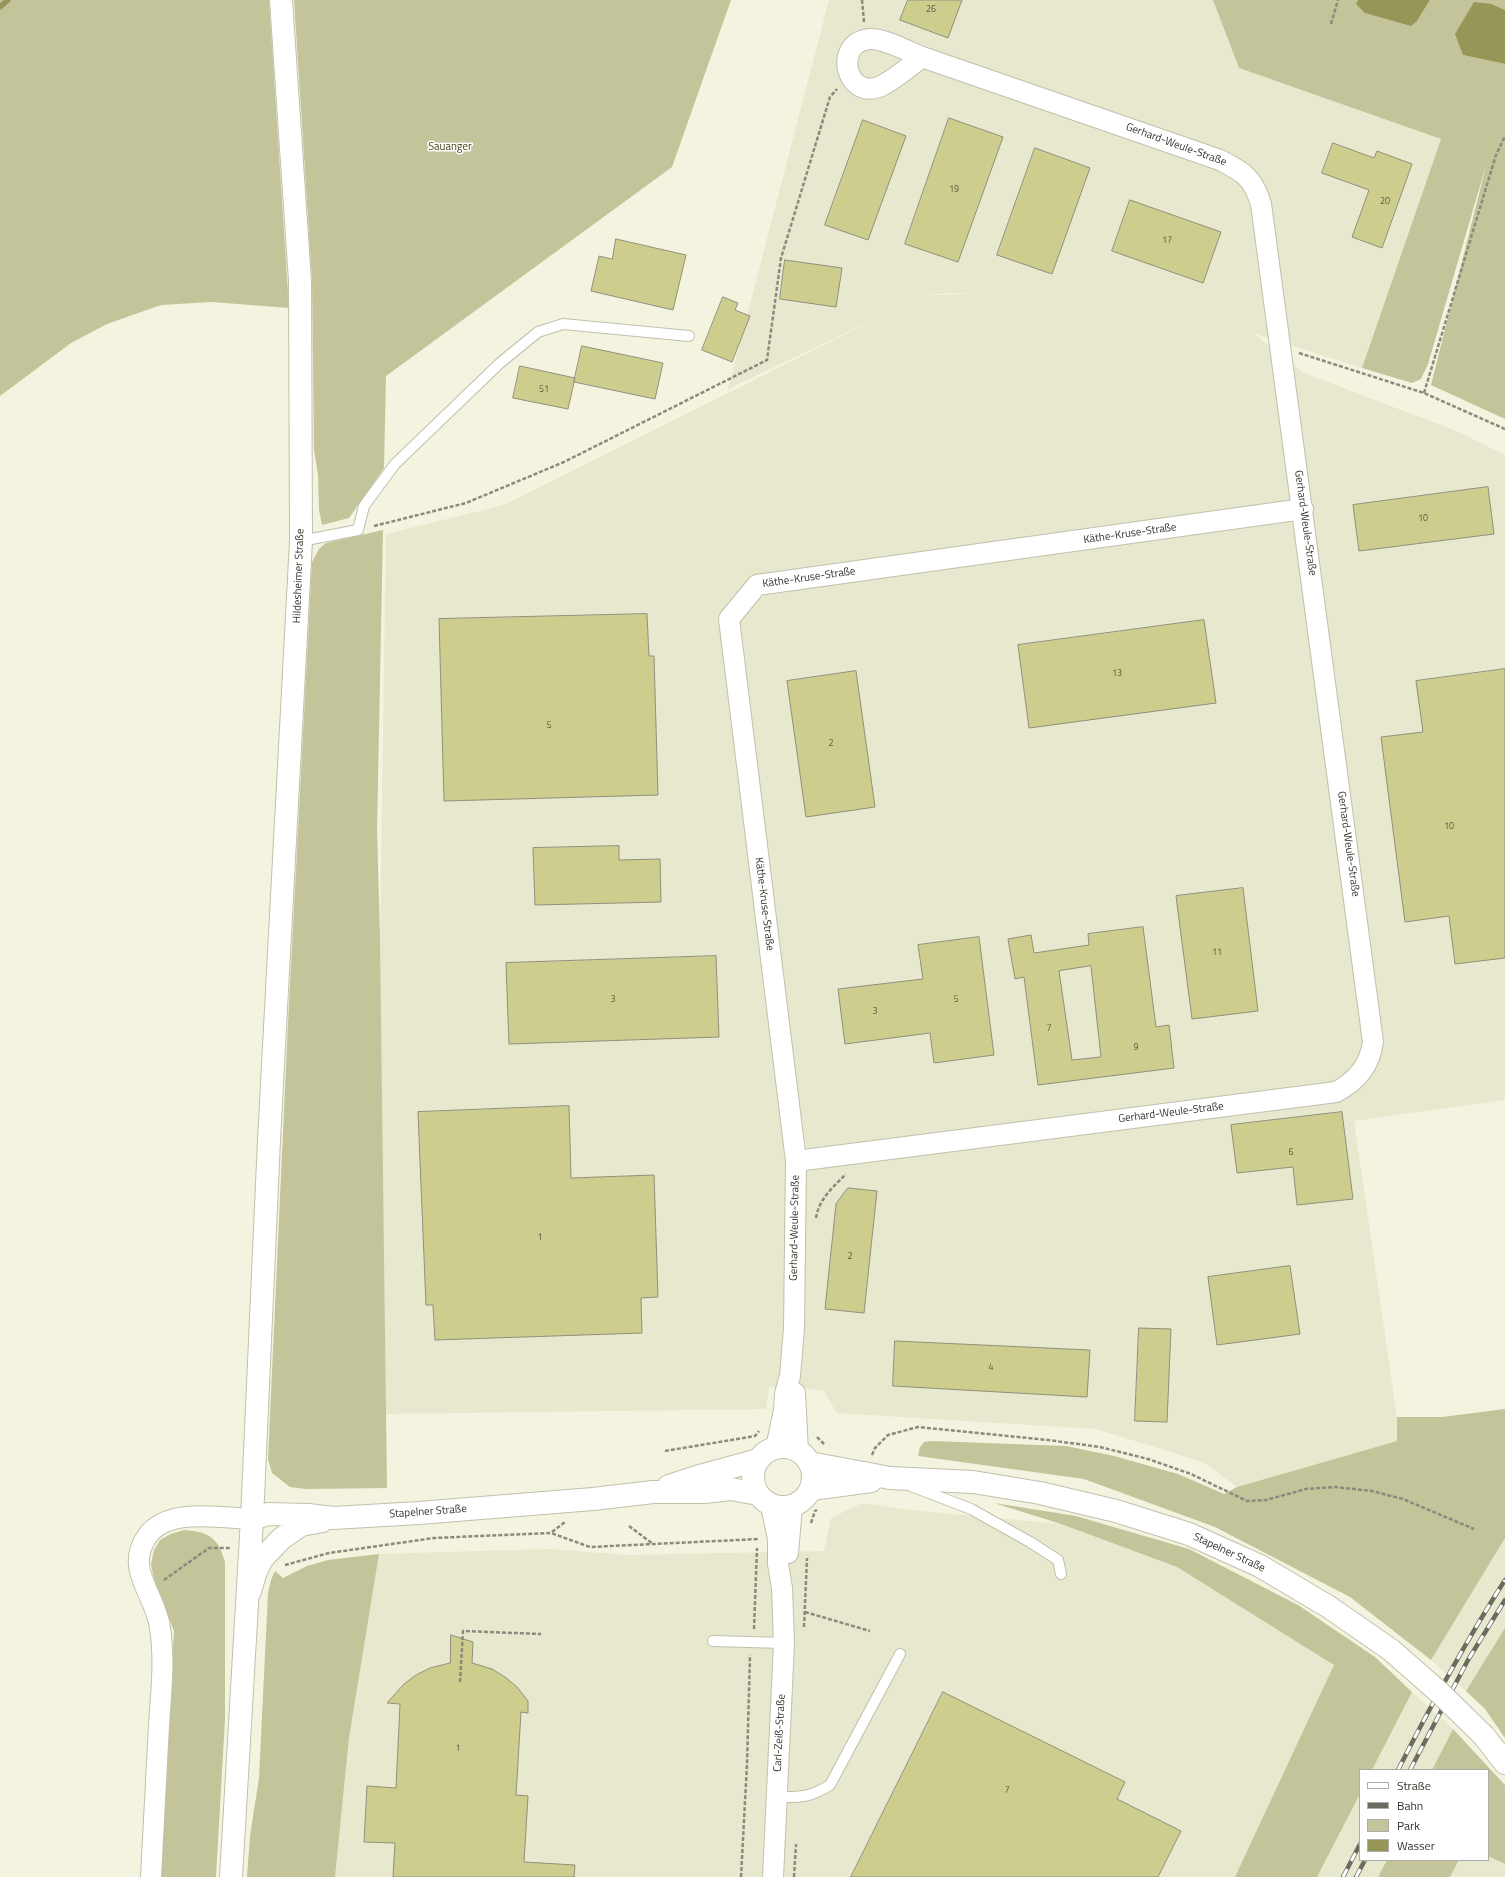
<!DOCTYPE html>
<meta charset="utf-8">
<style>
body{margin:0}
#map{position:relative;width:1505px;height:1877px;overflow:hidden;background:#f3f3df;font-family:"Titillium Web",sans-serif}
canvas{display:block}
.legend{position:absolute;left:1359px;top:1769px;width:130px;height:92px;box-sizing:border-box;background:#fff;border:1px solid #adadaa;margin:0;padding:5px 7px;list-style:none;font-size:12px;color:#32332b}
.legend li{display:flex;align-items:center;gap:8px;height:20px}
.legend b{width:20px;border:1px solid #adadaa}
</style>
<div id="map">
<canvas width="1505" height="1877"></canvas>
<ul class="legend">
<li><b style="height:5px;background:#fff"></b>Straße</li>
<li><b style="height:5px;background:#6b6c60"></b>Bahn</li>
<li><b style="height:11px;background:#c3c49a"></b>Park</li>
<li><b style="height:11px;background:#969757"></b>Wasser</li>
</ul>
</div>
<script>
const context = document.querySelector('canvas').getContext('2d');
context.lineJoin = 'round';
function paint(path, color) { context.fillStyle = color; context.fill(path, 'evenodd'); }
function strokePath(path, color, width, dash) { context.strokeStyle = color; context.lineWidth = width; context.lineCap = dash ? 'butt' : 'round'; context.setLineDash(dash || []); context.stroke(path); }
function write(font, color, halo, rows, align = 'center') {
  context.font = font + ' "Titillium Web",sans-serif'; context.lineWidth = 3; context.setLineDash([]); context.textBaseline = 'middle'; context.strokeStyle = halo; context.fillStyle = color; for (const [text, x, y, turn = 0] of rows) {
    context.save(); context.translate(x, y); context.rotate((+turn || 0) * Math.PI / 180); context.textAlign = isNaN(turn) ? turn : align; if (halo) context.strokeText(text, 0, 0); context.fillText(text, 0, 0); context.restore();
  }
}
paint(new Path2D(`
 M829 0H1213L1239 68 1441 139 1362 368 1253 333 1304 373 1459 432 1505 455V1100L1354 1121 1397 1417V1441L1237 1487 1203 1462 1096 1429 837 1413 823 1390 769 1387 766 1409 386 1414 380 938 386 534 504 505 892 311 728 389ZM945 293H972L927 296Z
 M862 1503 910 1510 1061 1524 1177 1567 1335 1665 1235 1877H335L349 1738 379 1554 548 1549 629 1555 824 1551 831 1518Z
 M1505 1538V1628L1466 1691 1431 1660Z
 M1412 1692 1453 1729 1432 1770H1372Z
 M1360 1794V1860H1387L1378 1877H1317Z
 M1488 1856 1505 1864V1877H1450L1459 1860H1488Z`), '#e7e8cd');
paint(new Path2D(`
 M0 0H269L289 308 212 302 161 305 107 324 71 343 0 396Z
 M294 0H731L672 167 386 376 384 468 349 518 322 525 319 510 318 475 314 450 312 280Z
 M1213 0H1358L1356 4 1417 21 1430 0H1505V10L1492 4 1463 55 1505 64V419L1431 385 1487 162 1428 364 1421 379 1412 383 1362 368 1441 139 1239 68Z
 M383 530 377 830 380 938 387 1488 306 1489 290 1487 272 1473 268 1459 288 1023 312 562 319 549 326 543Z
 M1505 1409V1538L1431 1660 1350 1597 1215 1527 1084 1479 918 1456 920 1447 924 1442 932 1441 1066 1446 1114 1456 1178 1474 1224 1494 1237 1487 1397 1441V1417H1442Z
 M994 1503 1076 1516 1189 1549 1298 1605 1375 1657 1412 1692 1372 1770H1360V1794L1317 1877H1235L1334 1665 1177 1567 1061 1524Z
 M184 1530C209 1532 218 1537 225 1562V1719L216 1877H161L174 1631 154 1579 151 1564 154 1550 160 1540 171 1534Z
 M379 1554 349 1738 335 1877H247L250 1836 259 1778 268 1593 271 1580 275 1571 283 1578 307 1566 328 1560Z
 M1505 1628V1738L1485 1709 1466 1691Z
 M1453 1729 1505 1785V1864L1488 1856V1770H1432Z
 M1387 1860H1459L1450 1877H1378Z`), '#c3c49a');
paint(new Path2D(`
 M1358 0H1430L1417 21 1411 26 1365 13 1356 4Z
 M1474 2 1492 4 1505 10V64L1463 55 1455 34Z`), '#969757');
strokePath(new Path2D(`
 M0 7 8 0`), '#969757', 5.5);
const building = new Path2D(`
 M908 0H962L948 38 900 20Z
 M949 118 1003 137 958 262 905 244Z
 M863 120 906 136 868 240 825 225Z
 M1333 143 1374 158 1377 151 1412 164 1382 248 1352 237 1369 190 1322 173Z
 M1035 148 1090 168 1052 274 997 255Z
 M1130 200 1221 232 1203 283 1112 251Z
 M616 239 686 255 673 310 591 291 599 256 612 259Z
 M785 260 842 268 836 307 780 299Z
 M723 297 738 303 735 310 750 316 732 362 702 350Z
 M582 346 663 363 655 399 574 382Z
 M520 366 575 378 568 409 513 398Z
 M1488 487 1494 534 1359 551 1353 505Z
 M647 614 649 656H654L658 795 444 801 439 619Z
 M1204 620 1216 703 1029 728 1018 645Z
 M1505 669V958L1455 964 1449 916 1405 922 1381 737 1423 732 1416 681Z
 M856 671 875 807 806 817 787 681Z
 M619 846V860L660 859 661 902 535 905 533 848Z
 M1243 888 1258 1011 1192 1019 1176 896Z
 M1143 927 1156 1027 1169 1025 1174 1068 1038 1085 1024 977 1015 979 1008 939 1031 935 1034 953 1089 945 1088 934ZM1091 966 1101 1057 1072 1060 1059 971Z
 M979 937 994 1055 934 1063 930 1033 845 1044 838 989 923 979 918 945Z
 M716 956 719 1037 509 1044 506 963Z
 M569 1106 571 1178 654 1175 658 1297 641 1298 642 1333 435 1340 433 1305H426L418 1112Z
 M1342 1112 1353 1199 1297 1205 1293 1167 1237 1173 1231 1125Z
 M848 1188 877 1191 864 1313 825 1309 836 1204Z
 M1290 1266 1300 1334 1217 1345 1208 1277Z
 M1139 1328 1171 1329 1167 1422 1135 1421Z
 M895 1341 1090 1350 1087 1397 893 1386Z
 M451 1635 473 1642 472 1663 492 1669 505 1677 517 1687 528 1701V1713L521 1712 516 1795 528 1796 524 1862 575 1865 574 1877H393L395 1843 364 1842 367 1786 396 1788 400 1704 387 1703 404 1684 416 1675 430 1668 450 1663Z
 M943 1692 1125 1782 1117 1799 1181 1831 1158 1877H851Z`);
paint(building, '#cdce8d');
strokePath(building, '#90907e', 1);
const lane = new Path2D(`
 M301 541 358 530 364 506 395 464 500 363 538 332 563 324 689 336
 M911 1486 971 1509 1030 1542 1058 1560 1061 1574
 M713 1641 784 1643
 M777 1797C801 1797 809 1798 830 1785L900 1654`);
const street = new Path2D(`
 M796 1161 1336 1092C1357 1081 1370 1065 1373 1042L1261 204C1253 178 1244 172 1220 160L922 57C909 52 884 38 870 39 833 42 845 99 879 87 893 81 910 66 922 57
 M795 1393 798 1451
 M776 1448 784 1410 785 1394 790 1376 794 1328 796 1161 729 619 757 585 1303 509
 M771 1506 778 1539V1564L782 1588 784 1643 773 1877
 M788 1553 792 1507
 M151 1877C154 1826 156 1776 159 1725 161 1694 165 1660 160 1628 156 1594 123 1569 148 1535 169 1507 222 1518 252 1519`);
const secondary = new Path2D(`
 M753 1477a30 30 0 1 1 60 0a30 30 0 1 1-60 0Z
 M810 1463 890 1478 973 1482 1040 1493 1116 1511 1189 1534 1260 1566 1329 1607 1391 1650
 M669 1486 703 1475 758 1460
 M812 1489 871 1481
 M252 1519 268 1514 308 1515 333 1518 419 1513 593 1499 653 1492H704L731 1489 758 1494
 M250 1591 256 1571 262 1559 281 1539 301 1525 322 1521
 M1484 1736 1505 1763`);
const primary = new Path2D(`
 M231 1877 252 1519 269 1140 301 541 300 281 281 0`);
strokePath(lane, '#c0c0ad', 12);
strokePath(street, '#c0c0ad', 22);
strokePath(secondary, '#c0c0ad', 24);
strokePath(primary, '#c0c0ad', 24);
strokePath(new Path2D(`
 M862 0 864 22
 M1331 24 1338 0
 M1299 353 1424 393 1505 429
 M1424 393 1496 155 1505 136
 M374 526 466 503 564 462 767 360 781 258 830 97 837 89
 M816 1218C819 1199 833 1187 846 1174
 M817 1437 825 1445
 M665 1451 755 1436 759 1431
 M872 1455 875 1448 888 1435 918 1427 1048 1440 1100 1447 1148 1459 1191 1474 1247 1501 1266 1500 1306 1489 1335 1487 1372 1491 1403 1499 1474 1529
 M811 1523 815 1511 817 1510
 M629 1526 653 1544
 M552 1532 565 1522
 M285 1565 329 1553 434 1538 551 1533 590 1547 759 1539
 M164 1580 209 1548H230
 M805 1612 870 1631
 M804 1627 807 1558
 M754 1629 757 1548
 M460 1682 463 1631 541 1634
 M741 1877 747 1764 750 1655
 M794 1877 796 1844`), '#8a8b7d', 2.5, [4, 2]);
strokePath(lane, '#fff', 10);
strokePath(street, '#fff', 20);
strokePath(secondary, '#fff', 22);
strokePath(primary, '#fff', 22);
const rail = new Path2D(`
 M1398 1770C1431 1705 1466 1641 1505 1580
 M1410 1770 1468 1660 1505 1600
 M1343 1877 1360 1844
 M1356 1877 1365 1860`);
strokePath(rail, '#6b6c60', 4.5);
strokePath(rail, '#fff', 3, [9]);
const secondaryBridge = new Path2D(`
 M1391 1650 1440 1693 1484 1736`);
strokePath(secondaryBridge, '#c0c0ad', 24, []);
strokePath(secondaryBridge, '#fff', 22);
write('9px', '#595a44', null, [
 ["26",931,10],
 ["19",954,190],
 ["20",1385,202],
 ["17",1167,241],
 ["51",544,390],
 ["10",1423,519],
 ["13",1117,674],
 ["5",549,726],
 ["2",831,744],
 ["10",1449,827],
 ["11",1217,953],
 ["3",613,1000],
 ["5",956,1000],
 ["3",875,1012],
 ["7",1049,1029],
 ["9",1136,1048],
 ["6",1291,1153],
 ["1",540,1238],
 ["2",850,1257],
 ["4",991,1368],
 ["1",458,1749],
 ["7",1007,1791]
]);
write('11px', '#32332b', '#fff', [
 ["Gerhard-Weule-Straße",1176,145,20],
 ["Gerhard-Weule-Straße",1305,523,82],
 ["Käthe-Kruse-Straße",1130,534,-8],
 ["Hildesheimer Straße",299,576,-88],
 ["Käthe-Kruse-Straße",809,578,-8],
 ["Gerhard-Weule-Straße",1348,844,82],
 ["Käthe-Kruse-Straße",764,904,83],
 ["Gerhard-Weule-Straße",1171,1113,-7],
 ["Gerhard-Weule-Straße",795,1228,-89],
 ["Stapelner Straße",428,1512,-4],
 ["Stapelner Straße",1229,1553,25],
 ["Carl-Zeiß-Straße",780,1733,-87]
]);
write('11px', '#42420f', '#fff', [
 ["Sauanger",450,147]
]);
</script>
